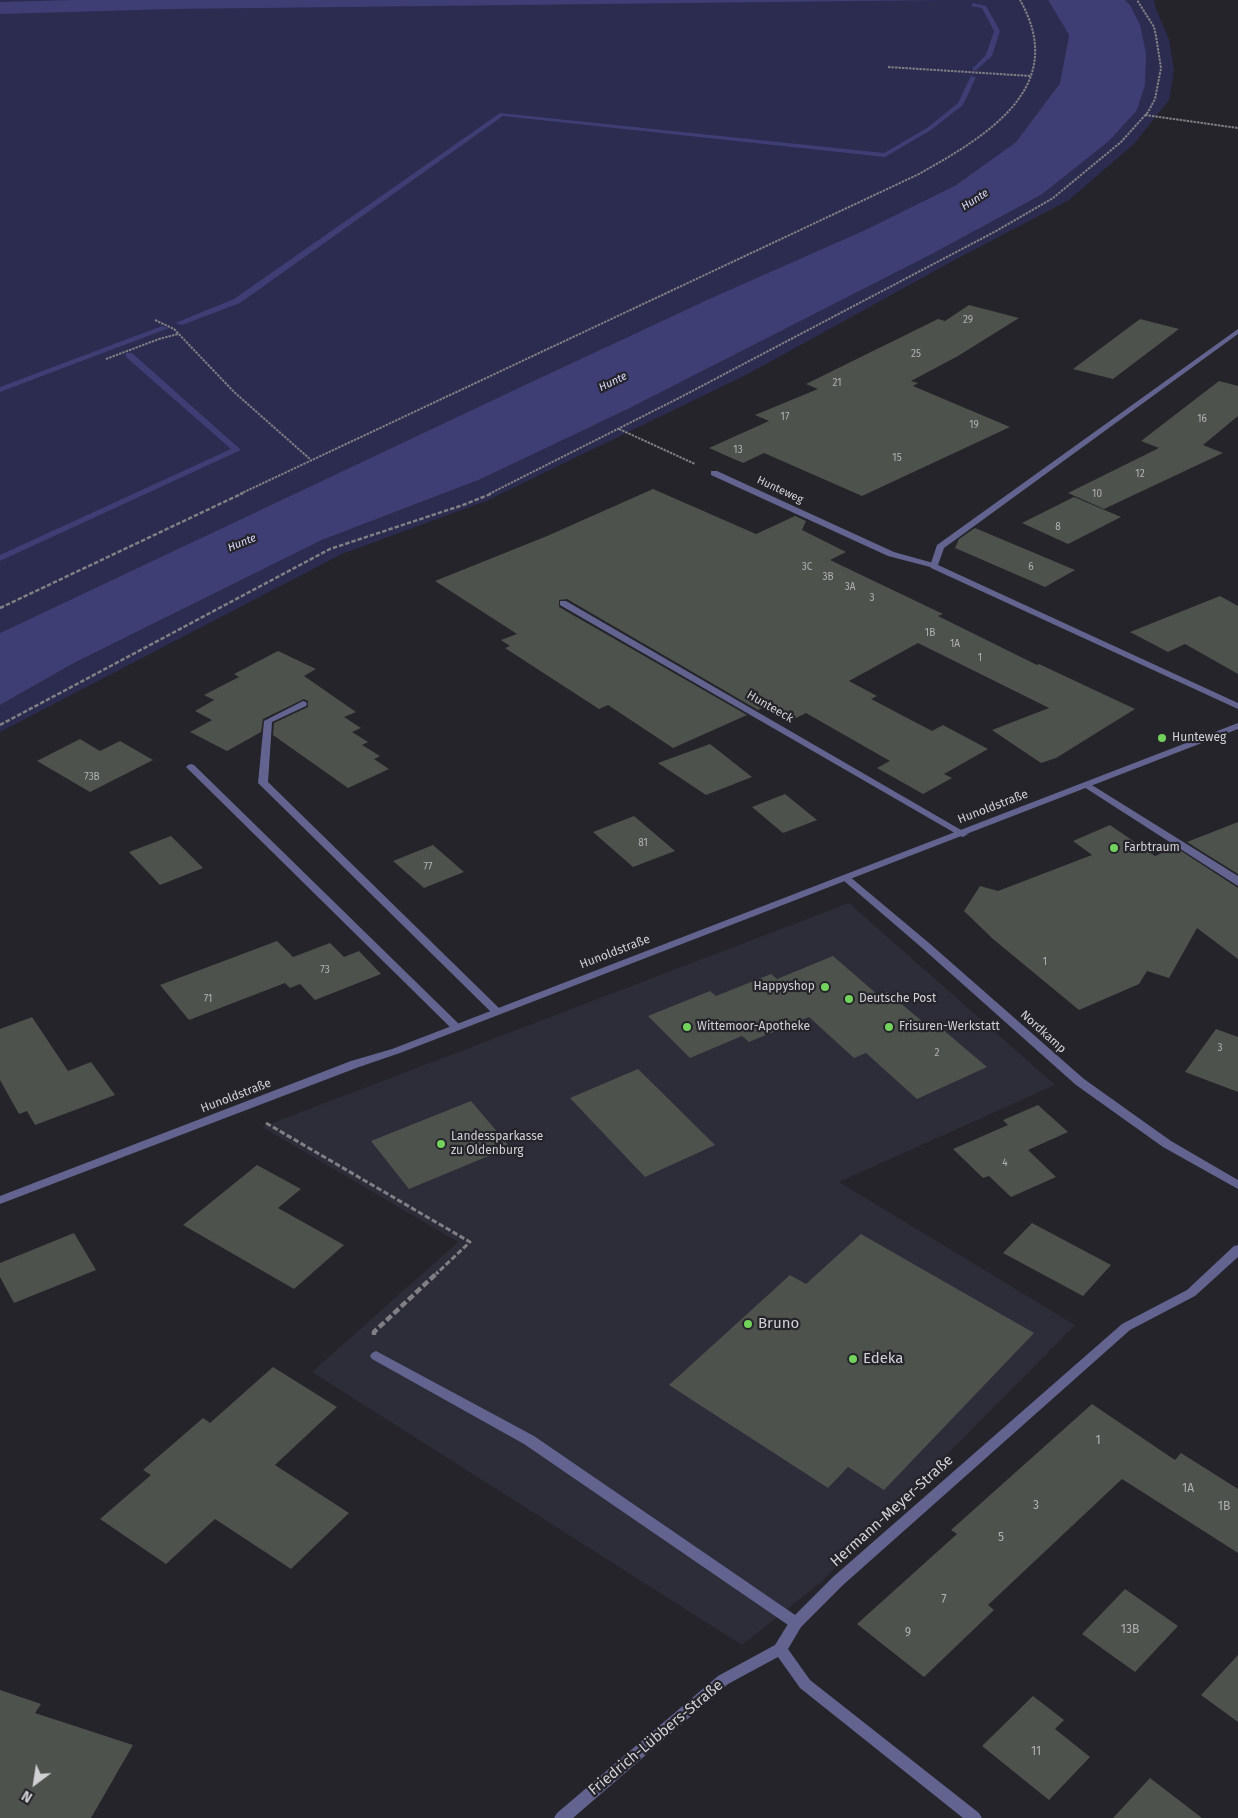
<!DOCTYPE html>
<meta charset="utf-8">
<style>
body{margin:0}
#map{position:relative;width:1238px;height:1818px;overflow:hidden;background:#24242a;font-family:"Fira Sans",sans-serif}
canvas{display:block}
.north{position:absolute;left:10px;top:1758px;width:50px;height:50px;-webkit-text-stroke:4px #24242a;paint-order:stroke;rotate:211deg;font-size:14px;font-weight:700;line-height:20px;text-align:center;color:#d1d1d5}
.north::after{content:'';display:block;margin:auto;width:18px;height:22px;background:#d1d1d5;clip-path:polygon(50% 0,100% 100%,50% 72%,0 100%)}
</style>
<div id="map">
<canvas width="1238" height="1818"></canvas>
<div class="north">N</div>
</div>
<script>
const context = document.querySelector('canvas').getContext('2d');
context.lineJoin = 'round';
function paint(path, color) { context.fillStyle = color; context.fill(path, 'evenodd'); }
function strokePath(path, color, width, dash) { context.strokeStyle = color; context.lineWidth = width; context.lineCap = dash ? 'butt' : 'round'; context.setLineDash(dash || []); context.stroke(path); }
function write(font, color, halo, rows, align = 'center') {
  context.font = font + ' "Fira Sans",sans-serif'; context.lineWidth = 4.5; context.setLineDash([]); context.textBaseline = 'middle'; context.strokeStyle = halo; context.fillStyle = color; for (const [text, x, y, turn = 0] of rows) {
    context.save(); context.translate(x, y); context.rotate((+turn || 0) * Math.PI / 180); context.textAlign = isNaN(turn) ? turn : align; if (halo) context.strokeText(text, 0, 0); context.fillText(text, 0, 0); context.restore();
  }
}
paint(new Path2D(`
 M849 903 1055 1085 839 1182 1075 1325 820 1583 742 1645 312 1372 458 1242 262 1127Z`), '#2c2d39');
paint(new Path2D(`
 M0 0H1048L1069 35 1060 83 1016 142 956 185 865 230 709 299 529 383 0 633Z
 M1125 0H1154L1156 9 1169 39 1174 70 1169 100 1134 144 1069 200 951 262 748 374 486 501 342 554 0 732V705L74 663 322 540 481 479 628 409 930 255 1041 195 1073 168 1130 5Z`), '#2c2b50');
paint(new Path2D(`
 M72 0H946L174 9 0 14V2Z
 M1048 0H1125L1130 5 1140 25 1146 53 1145 85 1137 110 1109 141 1041 195 930 255 628 409 481 479 322 540 74 663 0 705V633L529 383 709 299 865 230 956 185 1016 142 1060 83 1069 35Z`), '#3e3d74');
paint(new Path2D(`
 M973 3 986 6 1000 31 992 56 975 71 972 69 986 55 994 31 982 8 971 6Z
 M971 76 976 77 963 105 931 130 885 157 503 116 240 303 182 325 175 323 234 299 500 113 884 153 927 128 958 103Z
 M162 326 169 328 0 392V387Z
 M126 353H132L241 450 0 561V555L231 449 126 357Z`), '#3e3d74');
paint(new Path2D(`
 M969 305 1019 318 958 356 911 381 918 383 913 386 1010 427 862 496 764 453 743 463 709 448 769 421 755 415 818 389 806 384 938 319 945 321Z
 M1140 319 1179 329 1113 379 1073 369Z
 M1219 381 1238 386V416L1203 445 1223 453 1104 509 1068 493 1159 448 1141 441Z
 M653 489 756 534 795 516 806 521 802 530 846 552 830 560 943 614 938 616 1037 665 1039 664 1135 709 1056 758 1041 763 992 730 1049 708 918 643 849 681 877 696 871 699 932 731 943 725 988 749 944 774 952 778 923 794 877 768 890 761 806 713 792 720 768 706 758 710 567 599 559 600V607L747 715 673 748 608 705 599 709 505 648 510 646 501 640 517 634 435 581 547 536Z
 M1074 497 1121 517 1068 544 1022 523Z
 M975 528 1075 570 1045 587 955 548 959 539Z
 M1220 596 1238 606V674L1185 644 1168 652 1130 632Z
 M278 651 316 669 304 676 356 712 344 717 361 728 352 732 368 742 362 745 380 756 374 759 389 769 348 788 273 735 274 723 308 707V701L304 699 263 719 261 732 227 751 190 732 212 720 195 711 214 700 204 695 239 677 234 674Z
 M80 739 100 751 120 741 153 760 90 792 37 761Z
 M710 744 752 777 706 795 658 763Z
 M785 794 817 820 783 833 752 807Z
 M634 816 675 851 633 867 593 832Z
 M1238 822V874L1187 842Z
 M1110 825 1155 856 1175 847 1238 888V959L1197 928 1169 978 1147 971 1139 984 1079 1010 993 939 964 911 980 886 998 891 1092 855 1073 841Z
 M171 836 203 868 160 885 129 852Z
 M433 845 464 872 424 888 393 861Z
 M277 941 293 957 330 943 344 957 359 951 381 974 315 1000 300 984 290 988 285 983 189 1020 160 985Z
 M833 956 878 995 887 992 934 1031 941 1028 987 1067 917 1099 866 1053 854 1058 809 1017 749 1042 742 1036 690 1058 648 1016 710 991 716 996 771 974 777 979Z
 M32 1017 68 1071 91 1062 115 1095 35 1125 27 1111 19 1114 0 1080V1029Z
 M1216 1029 1238 1037V1092L1185 1072Z
 M638 1069 715 1145 645 1177 570 1098Z
 M471 1101 510 1147 409 1189 371 1141Z
 M1038 1105 1068 1132 1028 1150 1056 1177 1011 1197 989 1176 983 1178 953 1149 1008 1125 1003 1120Z
 M257 1165 301 1189 278 1208 344 1245 294 1289 183 1225Z
 M1032 1223 1111 1265 1083 1296 1003 1253Z
 M74 1233 96 1270 14 1303 0 1277V1263Z
 M861 1234 1034 1333 884 1490 848 1467 828 1488 669 1385 790 1275 806 1284Z
 M273 1367 337 1407 275 1465 349 1513 291 1569 215 1519 166 1564 100 1519 151 1475 143 1470 203 1418 210 1423Z
 M1092 1404 1175 1460 1181 1453 1238 1489V1553L1122 1479 988 1605 994 1610 924 1677 857 1624 957 1534 951 1530Z
 M1125 1589 1178 1626 1135 1672 1082 1634Z
 M1238 1655V1722L1201 1695Z
 M0 1690 41 1704 35 1713 133 1745 91 1818H0Z
 M1033 1696 1064 1720 1055 1729 1090 1757 1049 1800 982 1746Z
 M1150 1778 1202 1818H1113Z`), '#4d524c');
strokePath(new Path2D(`
 M888 67 1031 76
 M1145 115 1238 128
 M155 320 174 329 234 392 311 460
 M106 359 159 339 178 334
 M619 429 695 464
 M240 494 919 174C986 136 1070 88 1020 0
 M489 494 679 398 998 230 1053 198 1121 142 1148 112 1155 99 1161 68 1156 36 1154 27 1137 0`), '#7f7f84', 2, [2.5, 1]);
strokePath(new Path2D(`
 M0 608 243 493
 M0 725 330 549 463 505 493 493`), '#7f7f84', 2.5, [4.5, 2]);
strokePath(new Path2D(`
 M266 1123 470 1242 436 1274`), '#7f7f84', 3, [5.5, 2.5]);
strokePath(new Path2D(`
 M374 1335V1332L438 1272`), '#7f7f84', 4.5, [7, 3]);
paint(new Path2D(`
 M711 471H717L894 552 937 564 938 566 934 568 888 556 711 475Z
 M303 701 306 702 307 704 306 706 272 722 268 782 500 1009 501 1011 500 1013H492L258 783 264 721Z
 M191 764 194 765 460 1025 461 1027 460 1029H452L188 769 186 767 188 765Z
 M1087 782 1238 876V886L1084 787 1082 785 1084 783Z
 M376 1351 534 1436 801 1619 803 1623 801 1627 796 1629 791 1627 524 1444 372 1359 370 1356 372 1353Z`), '#62638f');
paint(new Path2D(`
 M1238 329V334L944 548 938 565 1238 703V709L931 568 930 566 937 545Z
 M560 601H566L968 834 963 837 960 836 560 605Z
 M846 875 849 876 929 943 1084 1079 1171 1141 1238 1180V1189L1163 1147 1076 1085 921 947 843 880 841 878 843 876Z
 M1238 1245V1257L1195 1296 1130 1330 843 1585 801 1627 788 1649 810 1680 979 1813 982 1818H963L800 1688 778 1657 728 1684 573 1818H554L557 1813 718 1676 775 1645 791 1619 833 1577 1122 1324 1187 1290 1234 1246Z`), '#62638f');
paint(new Path2D(`
 M1238 723V729L400 1053 359 1067 0 1204V1196L351 1061 392 1049Z`), '#62638f');
for (const [x, y, r, color] of [
 [1162,738,5,"#73d25c"],
 [1114,848,5,"#73d25c"],
 [825,987,5,"#73d25c"],
 [849,999,5,"#73d25c"],
 [687,1027,5,"#73d25c"],
 [889,1027,5,"#73d25c"],
 [441,1144,5,"#73d25c"],
 [748,1324,5,"#73d25c"],
 [853,1359,5,"#73d25c"]
]) { const dot = new Path2D(); dot.arc(x, y, r, 0, 2 * Math.PI); context.fillStyle = color; context.fill(dot); strokePath(dot, '#24242a', 2); }
write('10px', '#b0b1b3', null, [
 ["29",968,320],
 ["25",916,354],
 ["21",837,383],
 ["17",785,417],
 ["16",1202,419],
 ["19",974,425],
 ["13",738,450],
 ["15",897,458],
 ["12",1140,474],
 ["10",1097,494],
 ["8",1058,527],
 ["3C",807,567],
 ["6",1031,567],
 ["3B",828,577],
 ["3A",850,587],
 ["3",872,598],
 ["1B",930,633],
 ["1A",955,644],
 ["1",980,658],
 ["73B",92,777],
 ["81",643,843],
 ["77",428,867],
 ["1",1045,962],
 ["73",325,970],
 ["71",208,999],
 ["3",1220,1048],
 ["2",937,1053],
 ["4",1005,1163]
]);
write('italic 11px', '#d6d9fc', '#24242a', [
 ["Hunte",975,200,-33],
 ["Hunte",613,382,-26],
 ["Hunte",242,543,-22]
]);
write('11px', '#d1d1d5', '#24242a', [
 ["Hunteweg",780,490,25]
]);
write('12px', '#d1d1d5', '#24242a', [
 ["Hunteeck",770,707,30],
 ["Hunoldstraße",993,807,-21],
 ["Hunoldstraße",615,952,-21],
 ["Nordkamp",1043,1032,42],
 ["Hunoldstraße",236,1096,-21]
]);
write('12px', '#d1d1d5', '#24242a', [
 ["Hunteweg",1172,738],
 ["Farbtraum",1124,848],
 ["Happyshop",815,987,"right"],
 ["Deutsche Post",859,999],
 ["Wittemoor-Apotheke",697,1027],
 ["Frisuren-Werkstatt",899,1027],
 ["Landessparkasse",451,1137],
 ["zu Oldenburg",451,1151]
], 'left');
write('12px', '#b0b1b3', null, [
 ["1",1098,1441],
 ["1A",1188,1489],
 ["3",1036,1506],
 ["1B",1224,1507],
 ["5",1001,1538],
 ["7",944,1600],
 ["13B",1130,1630],
 ["9",908,1633],
 ["11",1036,1752]
]);
write('15px', '#d1d1d5', '#24242a', [
 ["Bruno",758,1324],
 ["Edeka",863,1359]
], 'left');
write('15px', '#d1d1d5', '#24242a', [
 ["Hermann-Meyer-Straße",892,1511,-42],
 ["Friedrich-Lübbers-Straße",656,1738,-40]
]);
</script>
